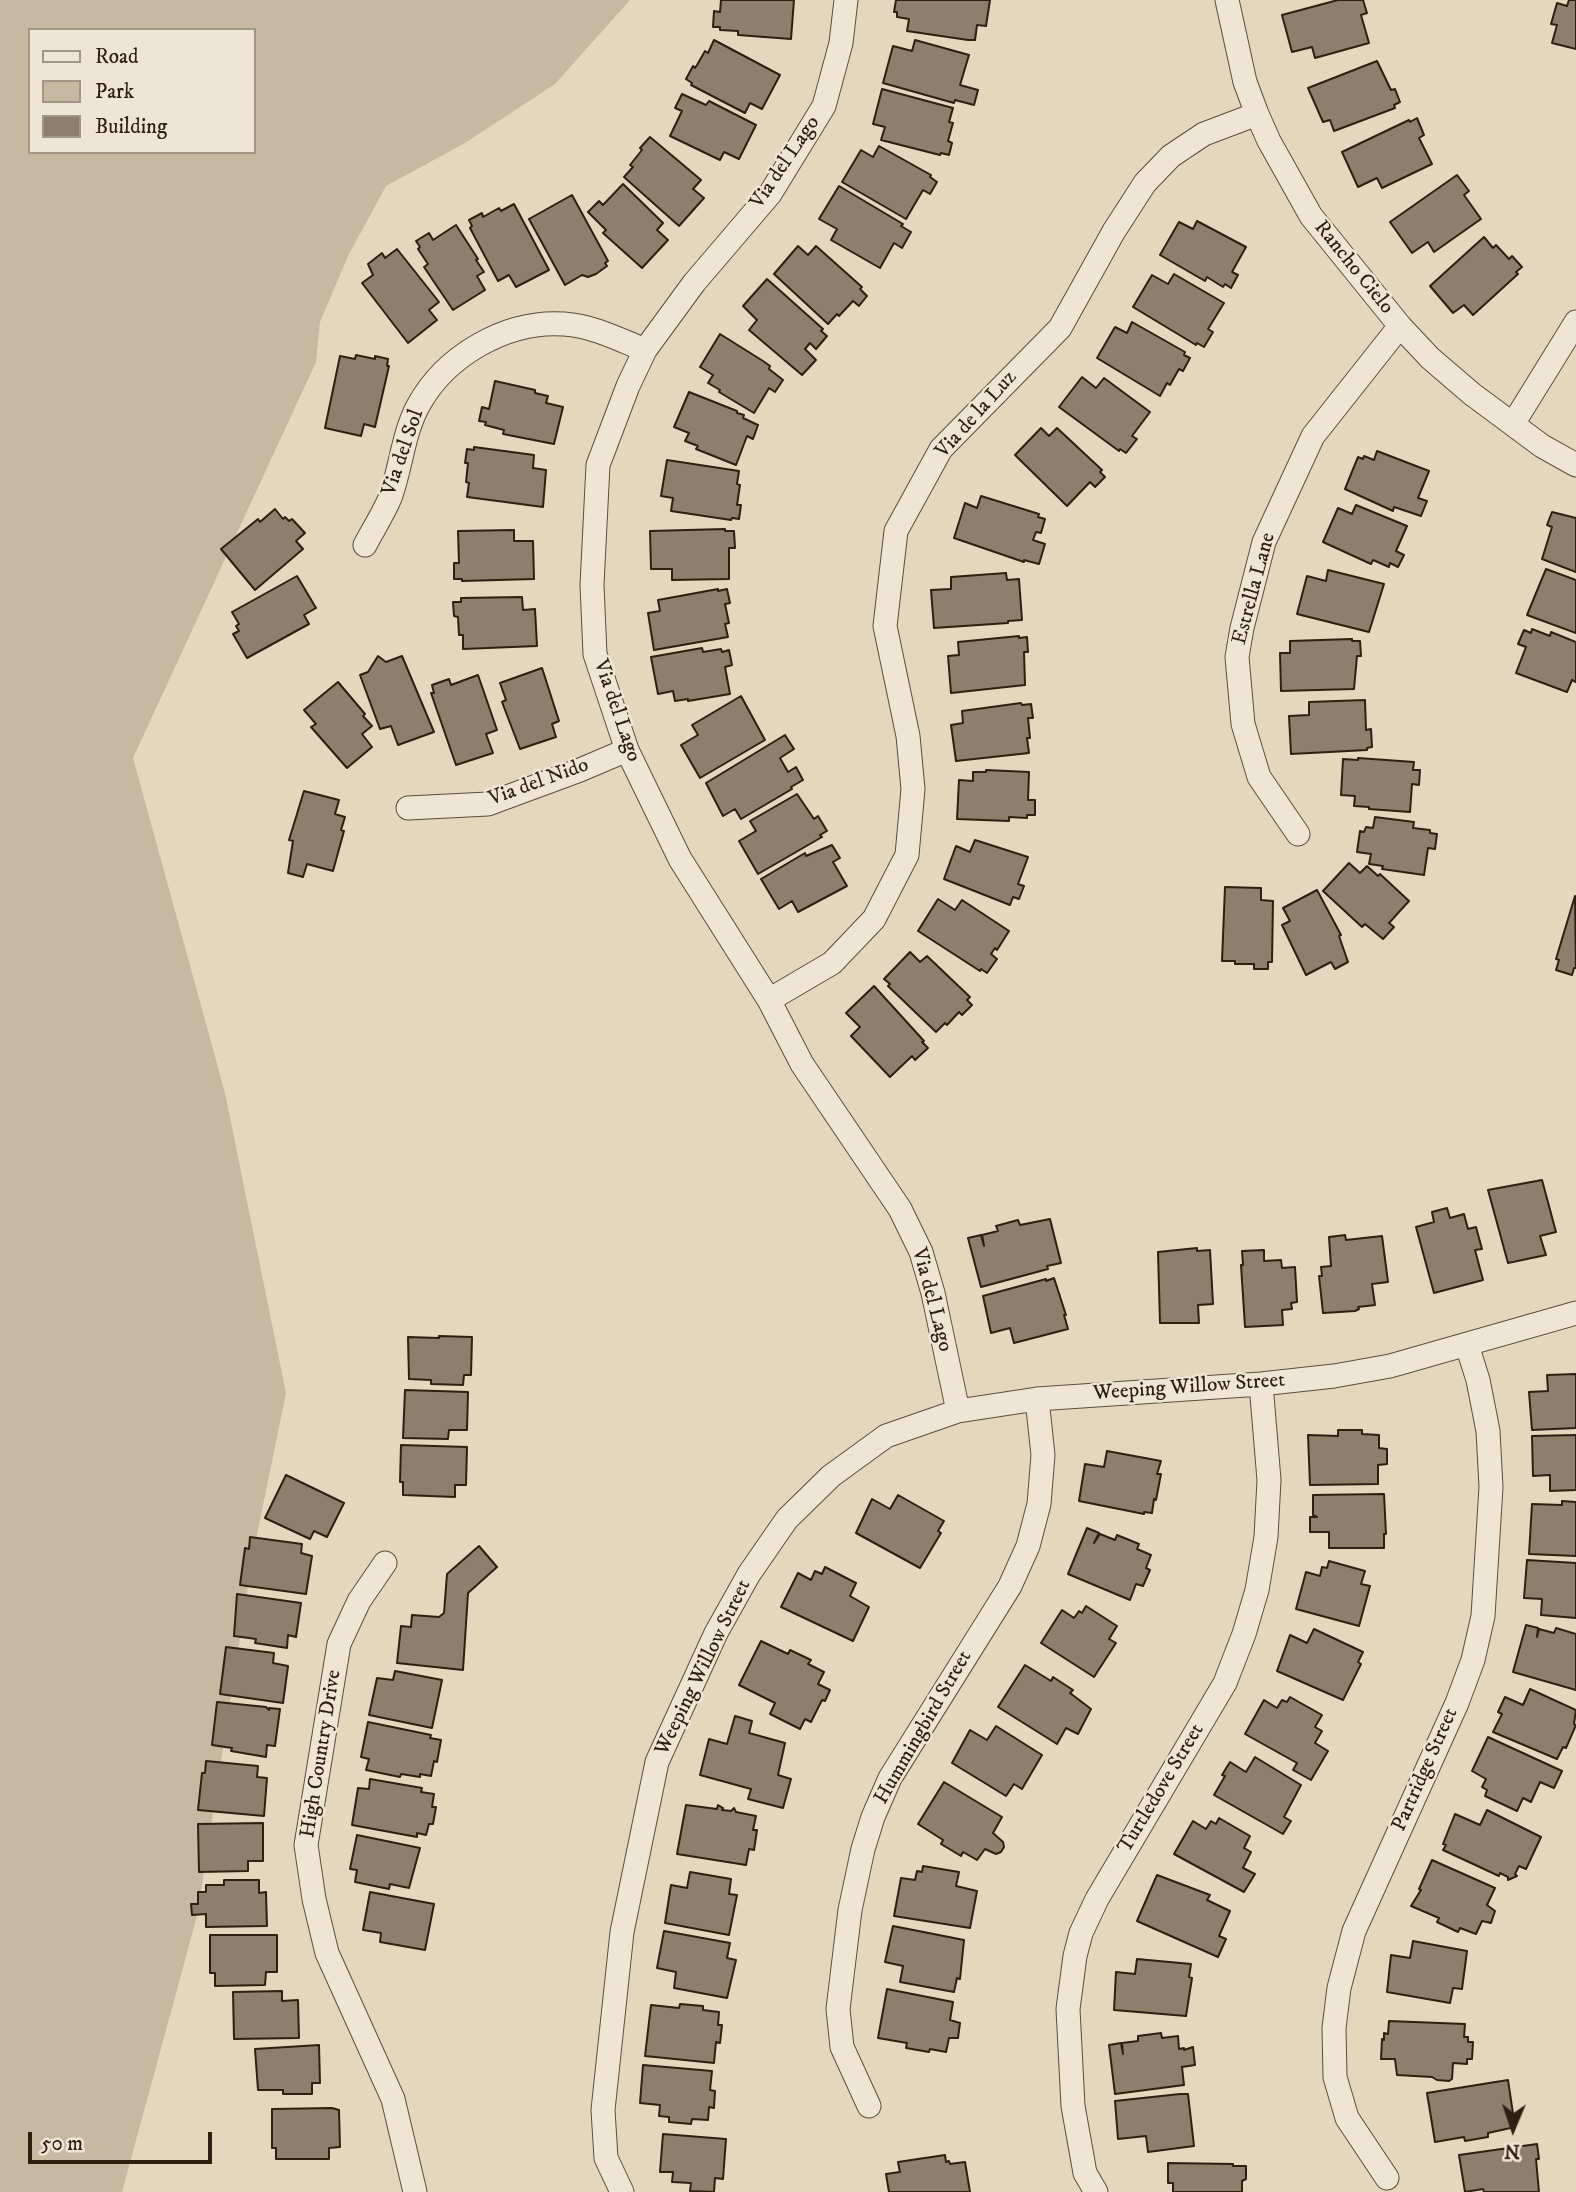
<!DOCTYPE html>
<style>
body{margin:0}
#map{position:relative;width:1576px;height:2192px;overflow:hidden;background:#e5d7be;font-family:"IM FELL DW Pica",serif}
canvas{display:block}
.legend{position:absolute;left:28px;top:28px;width:228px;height:126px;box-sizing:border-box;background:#eee5d5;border:2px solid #a19687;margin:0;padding:9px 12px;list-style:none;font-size:21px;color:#2e1f12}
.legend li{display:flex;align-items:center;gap:14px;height:35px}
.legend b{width:35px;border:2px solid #a19687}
.north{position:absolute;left:1478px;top:2094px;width:70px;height:70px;-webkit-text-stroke:5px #eee5d5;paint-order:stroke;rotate:182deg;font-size:19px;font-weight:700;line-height:28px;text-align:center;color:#2e1f12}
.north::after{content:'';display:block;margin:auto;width:24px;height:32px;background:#2e1f12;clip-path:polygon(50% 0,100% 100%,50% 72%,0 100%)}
.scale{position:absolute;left:28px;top:2132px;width:184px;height:32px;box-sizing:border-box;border:4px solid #2e1f12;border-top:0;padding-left:9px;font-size:21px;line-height:24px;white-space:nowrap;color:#2e1f12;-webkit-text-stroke:5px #eee5d5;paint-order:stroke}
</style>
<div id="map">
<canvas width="1576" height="2192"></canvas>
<ul class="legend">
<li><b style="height:9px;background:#eee5d5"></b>Road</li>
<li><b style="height:19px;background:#c6b8a1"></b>Park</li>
<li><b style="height:19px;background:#8d7f6b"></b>Building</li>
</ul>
<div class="north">N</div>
<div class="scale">50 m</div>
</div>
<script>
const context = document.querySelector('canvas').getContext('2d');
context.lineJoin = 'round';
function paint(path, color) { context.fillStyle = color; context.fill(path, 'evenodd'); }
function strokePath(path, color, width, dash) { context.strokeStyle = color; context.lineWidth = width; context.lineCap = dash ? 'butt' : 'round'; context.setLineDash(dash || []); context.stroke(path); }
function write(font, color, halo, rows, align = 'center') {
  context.font = font + ' "IM FELL DW Pica",serif'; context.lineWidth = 5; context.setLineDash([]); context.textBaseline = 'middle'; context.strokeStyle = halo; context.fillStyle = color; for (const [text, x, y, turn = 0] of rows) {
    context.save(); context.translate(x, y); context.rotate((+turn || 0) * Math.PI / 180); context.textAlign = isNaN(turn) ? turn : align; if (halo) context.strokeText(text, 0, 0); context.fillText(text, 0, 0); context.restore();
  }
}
paint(new Path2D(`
 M0 0H630L555 84 465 143 386 186 348 256 320 322 316 362 133 758 225 1093 286 1393 253 1554 197 1916 122 2192H0ZM30 30H254V152H30Z`), '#c6b8a1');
const building = new Path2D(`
 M721 0H794L791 39 738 35V31L720 30V27H713L714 11 720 12Z
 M896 0H990L986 26 977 25 975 40H968L907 31 909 19 897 17V12H894Z
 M1338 0H1363L1367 13 1361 15 1369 43 1315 58 1312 47 1292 52 1282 15Z
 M1569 0H1576V49L1552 43 1557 25 1551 24 1557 3 1567 6Z
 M714 40 780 75 762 109 750 103 745 113 691 85 692 83 686 79 693 66 695 68 697 65 705 51 708 53Z
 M915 40 969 55 960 85 978 90 974 105 955 100 954 103 883 83 893 46 912 51Z
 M1377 61 1391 90 1395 89 1400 102 1394 105 1395 108 1334 131 1330 120 1323 122 1308 88Z
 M882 89 953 108 949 122 953 123 948 141 952 143 949 155 941 153 940 155 881 140 885 127 873 124Z
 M682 94 706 105 709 101 756 125 739 159 724 152 720 160 670 136 682 111 675 108Z
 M1417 118 1424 135 1419 138 1432 164 1382 188 1377 178 1358 187 1342 152 1409 120 1410 122Z
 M650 137 701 180 693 189 704 198 679 226 624 177 633 167 630 165 642 150 640 148Z
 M879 146 931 175 930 177 937 182 930 194 923 190 906 219 842 182 861 150 873 157Z
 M1457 175 1469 191 1464 195 1481 219 1434 252 1428 242 1412 253 1390 222Z
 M623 184 663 223 657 230 668 240 642 268 603 233 606 230 588 212 599 201 603 205Z
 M839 186 903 224 901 226 911 232 902 248 894 243 880 268 831 240 837 229 819 219Z
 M572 195 608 261 605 263 607 266 596 274 588 277 582 275 565 285 529 219Z
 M514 204 549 270 516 287 509 275 498 281 470 228 472 226 469 220 482 213 483 217 499 208 501 211Z
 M1197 221 1246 247 1232 272 1238 275 1231 288 1225 284 1223 287 1207 277 1205 281 1160 255 1179 222 1193 229Z
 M456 225 478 259 476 260 484 272 477 276 485 290 453 310 424 267 428 264 418 249 420 247 416 241 429 233 433 240Z
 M1484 237 1493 248 1496 245 1509 259 1512 256 1522 267 1516 272 1518 274 1473 315 1464 305 1453 313 1430 286Z
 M798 246 808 255 816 246 862 287 860 289 867 296 859 306 853 301 839 316 837 314 828 324 774 274Z
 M397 249 439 302 429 310 437 320 408 343 362 283 373 275 368 264 382 253 385 258Z
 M1174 274 1224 303 1208 329 1213 332 1204 347 1197 343 1196 345 1133 307 1152 275 1168 284Z
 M767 279 823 329 821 331 827 336 816 349 810 343 805 349 816 360 802 375 749 330 757 320 743 306Z
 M1132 322 1185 352 1184 355 1190 358 1183 371 1179 369 1170 385 1167 383 1160 396 1097 358 1115 327 1127 333Z
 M720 334 763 361 770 366 769 369 783 380 775 392 769 388 754 413 719 392 720 390 708 383 713 375 700 367Z
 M356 355 375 359V356L388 359 387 366H389L375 427 364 424 361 436 325 428 340 356 355 359Z
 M1082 377 1096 388 1104 378 1150 412 1132 436 1137 439 1126 453 1120 449 1119 451 1059 407Z
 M495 381 535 390V393L548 396 546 403 563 407 554 444 503 434 504 430 485 425 486 422 479 421 482 407 489 409Z
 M689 392 737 411V413L744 415 743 418 758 425 753 439 747 436 736 465 696 449 698 446 685 441 689 433 674 427Z
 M1041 428 1049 436 1057 428 1102 470 1100 472 1105 477 1095 487 1090 482 1067 506 1015 455Z
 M474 447 534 455 533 468 546 470 543 507 467 497 469 483 466 482 468 463H465L467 449 474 450Z
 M1377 451 1429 471 1418 498 1427 501 1421 516 1394 507 1393 511 1345 489 1358 457 1363 459 1364 456 1374 460Z
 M667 460 739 471 737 484 740 485 737 505H741L739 519 732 518 731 520 671 511 673 498 661 496Z
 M981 496 1039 514 1038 517 1045 519 1041 533 1036 532 1033 540 1045 544 1039 564 1024 560V562L954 538 965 503 977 508Z
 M1356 505 1407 526 1396 551 1404 555 1398 567 1390 563 1389 567 1373 560 1371 564 1323 542 1338 508 1352 514Z
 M275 509 283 519 285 517 289 521 292 519 305 533 296 541 303 549 255 590 221 549 258 519 260 522Z
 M1552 512 1576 518V572L1542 559 1552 527 1547 525Z
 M725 529V531H734L735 548H729V579L672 580V569H651L650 531Z
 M514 530V541H533L534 579 462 581V579H454V563H459L458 531Z
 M1546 569 1576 580V633L1527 615Z
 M1328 570 1384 584 1369 632 1297 614 1307 576 1326 581Z
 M1006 573 1007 580 1019 579 1022 620 1008 621V623L934 628 931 590 951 589V577Z
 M297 576 316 608 304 615 309 624 247 658 233 634 239 631 236 626 239 624 232 612Z
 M718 589V591L727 589 730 603 725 604 729 623 725 624 728 637 654 650 648 613 660 611 658 600Z
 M522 597 523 610 535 609 537 646 463 649V635H459L458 617 454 616 453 602H461V598Z
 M1532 629 1550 636 1551 632 1576 642V682L1572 680 1567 692 1516 673 1526 647 1518 644 1524 630 1531 633Z
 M1019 636V638L1027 637 1028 652H1024L1025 685 951 693 948 656 959 655 958 642Z
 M1352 639V641H1360L1361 656H1357L1354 689 1281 691 1280 653H1290V641Z
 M702 648 703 652 721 649 722 652 729 650 732 665 725 667 730 694 688 701V699L675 701 673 691 658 694 651 657Z
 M378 656 386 662 402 656 434 732 398 745 391 726 380 729 360 675 368 672Z
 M542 668 559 721 552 724 556 737 520 749 502 702 506 700 500 683Z
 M478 675 497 730 486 734 493 753 456 765 431 693H434L432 685 449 679 451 685Z
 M338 682 365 714 363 716 372 726 362 734 372 747 347 768 311 727 316 724 304 710Z
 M741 696 765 740 700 778 681 745 698 735 692 725Z
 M1365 700 1366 730 1371 729 1372 747 1367 748V750L1291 754 1289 716 1309 715V702Z
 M1021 703 1022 705 1031 704 1033 718H1028L1030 738H1027L1029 753 956 761 951 725 963 723 962 711Z
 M785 735 794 749 780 758 788 772 796 767 803 780 791 787 792 789 741 819 735 809 723 816 706 783Z
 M1358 758 1414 762 1413 770H1420L1419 785 1412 784 1410 812 1369 809V807L1354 806 1355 796 1341 795 1343 759 1358 760Z
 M986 770 1029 772 1028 800H1035V815H1027V818L1009 817V821L957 819 959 780 973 781V772H986Z
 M304 791 339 800 335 814 345 817 341 830 344 831 333 871 307 864 303 877 288 873 293 841 289 840Z
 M797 794 814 819 818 816 827 831 820 835 822 837 758 874 739 841 756 831 750 821Z
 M1375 817 1414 822 1413 828 1430 830V833L1437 834 1435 849 1428 848 1424 875 1382 869 1383 866 1369 864 1371 854 1357 852 1360 831 1364 832 1366 827 1373 828Z
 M975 840 1028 857 1018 884 1024 886 1019 899 1013 897 1010 905 944 879 956 846 970 852Z
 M832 845 840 858 833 862 847 886 798 912 792 901 779 909 761 879 805 853 806 856Z
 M1349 863 1360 873 1367 866 1378 876 1380 874 1409 901 1389 923 1394 927 1383 939 1365 924 1362 927 1323 891Z
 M1225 887 1261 888V900L1273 901 1272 962H1268V969H1254V964H1235V961H1222Z
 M1317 890 1341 935 1339 936 1348 962 1335 969 1331 962 1306 975 1282 925 1290 921 1283 908Z
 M1575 896 1576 968H1574L1572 975 1556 970 1559 960 1556 959Z
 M938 899 955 910 962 900 1009 931 997 950 995 948 991 954 997 959 987 973 981 969 980 971 918 931Z
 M910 952 920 962 927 956 970 997 967 1000 972 1005 962 1015 959 1012 947 1025 945 1023 936 1032 888 986 890 984 884 979Z
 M874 986 924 1041 922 1042 928 1048 915 1060 912 1056 890 1077 851 1036 860 1027 846 1013Z
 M1542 1180 1556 1232 1540 1236 1546 1255 1508 1263 1488 1190Z
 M1447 1208 1450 1218 1464 1214 1468 1229 1476 1227 1482 1249 1475 1250 1483 1280 1434 1293 1416 1227 1434 1222 1432 1212Z
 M1050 1219 1061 1263 1047 1266 1048 1269 981 1287 968 1238 981 1235 984 1246 982 1235 998 1231 996 1226 1018 1220 1020 1225Z
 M1345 1235 1346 1240 1382 1236 1388 1282 1372 1284 1375 1305 1358 1307 1359 1309 1355 1311 1323 1313 1319 1276H1322L1321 1267 1331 1266 1329 1237Z
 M1197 1248V1251L1210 1250 1213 1304 1198 1305 1199 1323H1160L1158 1252Z
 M1264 1250V1261L1281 1260 1282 1268 1295 1267 1297 1302 1291 1303 1292 1309 1282 1310 1283 1325 1245 1327 1241 1265H1243L1242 1251Z
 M1054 1278 1066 1315H1064L1068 1329 1014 1343 1010 1328 991 1333 983 1296 1046 1279V1281Z
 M439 1336 472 1337 471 1375H464L463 1385 431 1384V1380L409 1379 408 1337 439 1338Z
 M1576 1374V1428L1532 1430 1529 1392 1548 1391 1547 1375Z
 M405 1390 468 1392 467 1430H449L448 1439 403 1438Z
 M1338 1430H1362V1434L1379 1435V1448L1387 1449V1464L1378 1465V1484L1310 1485 1308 1435 1338 1436Z
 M1576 1435V1490L1550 1491V1475L1533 1476 1532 1436Z
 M401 1445 467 1447 466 1485H455V1497L403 1495V1482H400Z
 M1107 1451 1161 1461 1157 1474H1161L1156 1500 1154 1499 1152 1513 1144 1512V1514L1079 1501 1085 1464 1104 1467Z
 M286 1475 344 1503 327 1537 314 1531 310 1539 265 1518Z
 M1384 1494 1386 1534H1384V1548H1329V1532H1310V1517H1317L1313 1515V1495Z
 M898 1495 944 1521 938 1531 941 1533 920 1568 856 1533 872 1499 890 1509Z
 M1562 1501 1576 1502V1556L1529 1554 1532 1504 1562 1505Z
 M1087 1528 1099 1533 1094 1543 1100 1534 1115 1540 1117 1535 1139 1544 1137 1549 1151 1555 1146 1568 1150 1570 1143 1586 1136 1584 1130 1600 1068 1574Z
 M250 1537 302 1544 301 1553 312 1556 306 1594 240 1585 245 1548 249 1549Z
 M479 1546 497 1567 468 1593 463 1670 397 1663 401 1626 411 1627 412 1615 439 1617 444 1613 447 1574Z
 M1527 1560 1576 1563V1618L1541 1615 1542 1599 1524 1598Z
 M1329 1561 1365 1571 1361 1584 1370 1586 1359 1626 1296 1609 1306 1572 1320 1576 1322 1567 1327 1568Z
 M825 1567 856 1583 850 1596 869 1607 853 1641 781 1607 798 1573 811 1580 815 1571 822 1574Z
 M237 1594 301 1603 296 1637 288 1635 287 1648 255 1643 256 1639 234 1636Z
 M1086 1606 1117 1626 1109 1639 1116 1643 1094 1677 1041 1643 1062 1610 1074 1618 1079 1611 1082 1613Z
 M1526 1625 1538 1628 1537 1637 1539 1629 1554 1633 1556 1628 1576 1634V1690L1513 1672Z
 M1314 1629 1363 1652 1358 1662 1361 1664 1343 1700 1277 1671 1290 1635 1307 1643Z
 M761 1641 788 1654 790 1650 811 1660 808 1664 824 1672 818 1684 830 1690 825 1701 822 1700 811 1722 805 1719 800 1729 770 1714 775 1703 739 1685Z
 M226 1647 274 1653 273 1663 288 1666 283 1703 220 1694Z
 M1025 1665 1051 1681 1053 1677 1073 1690 1070 1693 1091 1709 1078 1734 1066 1728 1057 1744 998 1707Z
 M395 1671 442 1680 432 1728 369 1715 377 1678 393 1680Z
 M1530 1689 1576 1710 1574 1724 1576 1725 1566 1748 1563 1747 1557 1759 1493 1732 1502 1714 1498 1712 1505 1697 1523 1705Z
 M1290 1697 1322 1715 1315 1727 1322 1731 1315 1743 1328 1751 1311 1780 1293 1770 1297 1763 1245 1734 1264 1700 1277 1708 1282 1700 1287 1702Z
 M217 1702 266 1707 269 1710V1708L280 1709 275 1746 267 1745 266 1757 231 1751 232 1748 212 1745Z
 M735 1716 752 1721 749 1733 785 1743 778 1775 791 1779 783 1808 748 1799 751 1789 700 1775 709 1739 727 1744Z
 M368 1722 431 1735 430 1738 441 1740 437 1762 434 1761 431 1776 420 1774V1777L401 1774 400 1777 366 1770 369 1759 361 1757Z
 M996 1726 1042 1755 1022 1789 1014 1784 1006 1796 952 1763 970 1730 987 1740Z
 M1488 1737 1562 1771 1554 1788 1540 1782 1531 1802 1523 1798 1517 1811 1485 1796 1487 1790 1482 1787 1486 1779 1472 1771Z
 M1255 1757 1301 1785 1284 1817 1291 1821 1283 1834 1214 1795 1225 1776 1222 1775 1230 1762 1246 1772Z
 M206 1761 258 1766 257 1777 267 1778 264 1816 198 1810 202 1773H205Z
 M370 1779 422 1788 421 1792 434 1794 432 1807H436L433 1824H429L426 1835 417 1833V1837L352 1825 358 1788 369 1789Z
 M944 1782 1002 1817 993 1833 1003 1842 1004 1847 1001 1852 996 1854 985 1849 977 1860 963 1852 961 1856 941 1844 943 1840 918 1824Z
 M686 1805 717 1809 718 1805 723 1808 722 1810 731 1811 734 1808 736 1812 756 1816 753 1830H757L754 1850 749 1849 746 1865 677 1854Z
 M1487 1810 1541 1837 1526 1869 1519 1866 1515 1874 1517 1876 1508 1880V1877L1500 1873 1499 1876 1443 1850 1446 1845 1443 1844 1455 1814 1480 1825Z
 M1219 1818 1250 1836 1244 1848 1251 1852 1243 1868 1255 1874 1244 1892 1174 1854 1193 1821 1206 1829 1211 1821 1216 1824Z
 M263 1823V1861H248V1871L199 1872 198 1824Z
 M357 1835 420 1848 409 1888 390 1884 389 1889 355 1882 357 1870 350 1869Z
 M1432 1860 1495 1888 1487 1905 1495 1911 1491 1923 1482 1921 1476 1934 1460 1928 1458 1932 1437 1922 1439 1918 1411 1906 1421 1890 1419 1889Z
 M923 1866 959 1872 956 1886 977 1891 970 1928 894 1916 901 1878 915 1880 917 1871 922 1872Z
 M690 1872 731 1879 729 1894 737 1895 729 1935 665 1923 671 1885 687 1888Z
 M1157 1875 1210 1895 1207 1900 1230 1911 1219 1936 1226 1939 1218 1957 1137 1921Z
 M224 1880H259V1893L266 1892 267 1926 206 1927V1914L192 1915 191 1904H198V1892H206V1885H224Z
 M370 1892 434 1904 425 1950 380 1942 381 1933 363 1930Z
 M893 1926 964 1940 960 1979 957 1978 954 1992 900 1982 903 1966 885 1962Z
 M664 1931 730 1943 727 1958 736 1960 727 1998 674 1988 676 1972 657 1968Z
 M210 1935H277V1972H266L265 1985 215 1986V1973H210Z
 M1413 1941 1467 1951 1462 1989 1453 1988 1450 2003 1387 1992 1391 1955 1410 1958Z
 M1137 1959 1191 1964 1189 1977 1192 1978 1186 2016 1114 2010 1116 1972 1135 1974Z
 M887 1989 953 2002 950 2020 960 2023 958 2038H949L946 2052 930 2049 929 2052 906 2048 907 2043 878 2038Z
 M282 1991V2001L298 2000 299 2038 234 2039 233 1992Z
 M680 2004 703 2006V2010L719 2012 718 2025H722L720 2043 716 2042 714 2063 645 2056 651 2005 679 2008Z
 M1389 2021 1465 2024 1464 2037H1468V2042H1473L1472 2059H1467V2064L1453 2063 1452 2079 1449 2081 1437 2080 1432 2077 1397 2075 1395 2059H1381L1382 2039 1384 2040V2033L1388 2034Z
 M1161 2033 1162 2038 1178 2036 1179 2049 1184 2048V2050L1193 2047 1195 2065 1182 2067 1184 2085 1115 2094 1109 2045 1121 2043 1123 2054 1122 2043 1138 2041V2036Z
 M319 2045 320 2083H312V2094H283V2090H258L255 2049Z
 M643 2065 712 2071 710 2090 715 2091 714 2108 709 2107 708 2120 692 2119 691 2124 669 2122V2117L659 2116 660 2105 640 2103Z
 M1508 2080 1515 2127 1488 2133V2137L1465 2141 1464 2137 1435 2142 1427 2093Z
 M1180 2094H1188L1194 2146 1148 2152 1146 2136 1118 2139 1115 2101Z
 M332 2108 339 2110 340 2147 329 2148V2159H276V2148H272V2109Z
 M663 2134 726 2139 723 2179 715 2178 714 2192 690 2191 691 2183 672 2182 673 2172H660Z
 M1537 2144 1539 2159H1536L1539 2192H1484L1483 2189 1465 2192 1459 2155Z
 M945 2155 946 2162 949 2161 950 2164 965 2162 970 2192H889L886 2174 900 2172 898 2162Z
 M1168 2163 1233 2164V2166H1246V2179L1242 2181V2192H1173V2183H1168Z`);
paint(building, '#8d7f6b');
strokePath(building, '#2e1f12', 2);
const minor = new Path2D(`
 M846 0 841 43 824 106 770 194 694 283 645 350 628 386 598 465 592 585 595 654 627 750 680 859 769 1000 802 1064 900 1209 921 1252 933 1293 958 1411
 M1227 0 1245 82 1257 114 1269 141 1311 216 1400 326 1430 358 1472 394 1542 446 1576 465
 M1513 424 1576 322
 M365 545C373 530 383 514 390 498 401 468 403 434 418 406 445 356 506 320 564 324 593 326 618 339 645 350
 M408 808 488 804 580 770 627 750
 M1298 834 1259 777 1243 724 1237 657 1242 628 1264 542 1313 436 1400 326
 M769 1000 832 963 874 919 907 855 913 789 908 736 885 626 896 531 941 449 1060 328 1114 231 1145 183 1171 156 1204 134 1257 114
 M385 1563 359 1601 339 1644 306 1845 314 1899 327 1953 393 2099 415 2192
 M869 2106 842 2047 838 2009 850 1910 863 1849 873 1817 890 1778 1010 1586 1028 1546 1039 1504 1043 1455 1037 1399
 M1387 2178 1347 2118 1335 2077 1334 2028 1339 1988 1354 1931 1457 1703 1473 1660 1483 1616 1491 1487 1488 1431 1478 1380 1467 1345
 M622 2192 606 2158 603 2110 622 1932 657 1762 716 1633 749 1574 787 1519 831 1476 886 1436 958 1411 1037 1399 1261 1384 1334 1376 1390 1366 1576 1313
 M1096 2192 1085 2173 1073 2106 1068 2009 1075 1956 1081 1933 1097 1899 1225 1683 1244 1634 1257 1590 1266 1537 1269 1480 1261 1384`);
strokePath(minor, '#5c4d3d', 25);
strokePath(minor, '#eee5d5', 23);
write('21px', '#2e1f12', '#eee5d5', [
 ["Via del Lago",786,163,-56],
 ["Rancho Cielo",1353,268,51],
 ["Via de la Luz",977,415,-48],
 ["Via del Sol",404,453,-71],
 ["Estrella Lane",1255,589,-75],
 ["Via del Lago",616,711,71],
 ["Via del Nido",539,783,-20],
 ["Via del Lago",931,1300,75],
 ["Weeping Willow Street",1189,1388,-4],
 ["Weeping Willow Street",704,1668,-64],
 ["Hummingbird Street",924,1728,-60],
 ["High Country Drive",322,1754,-81],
 ["Partridge Street",1426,1770,-66],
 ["Turtledove Street",1162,1789,-59]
]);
</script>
